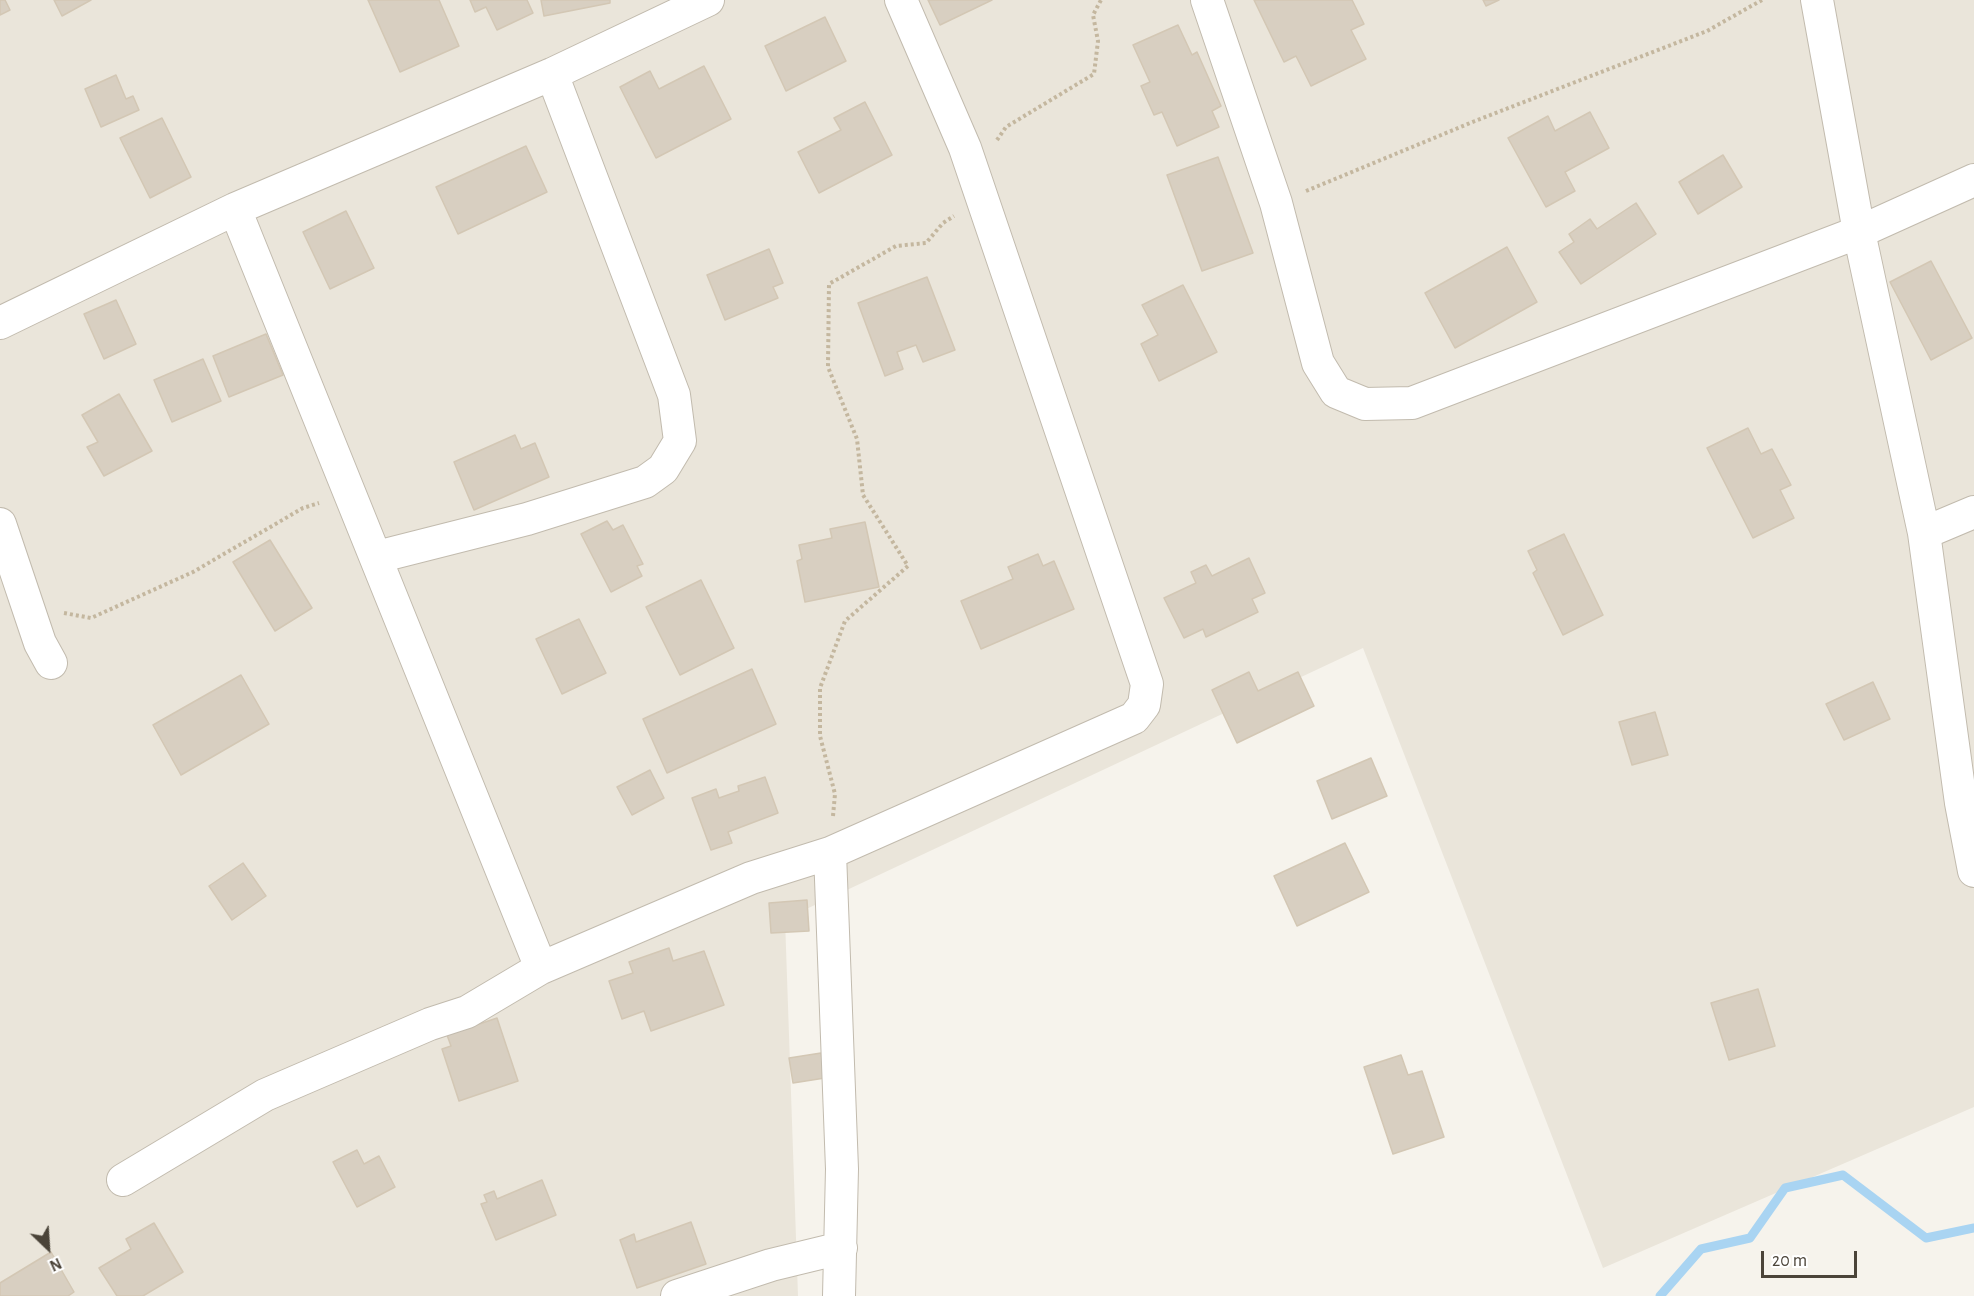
<!DOCTYPE html>
<style>
body{margin:0}
#map{position:relative;width:1974px;height:1296px;overflow:hidden;background:#f6f3ec;font-family:"Alegreya Sans",sans-serif}
canvas{display:block}
.north{position:absolute;left:18px;top:1218px;width:60px;height:60px;-webkit-text-stroke:4px #fff;paint-order:stroke;rotate:155deg;font-size:16px;font-weight:700;line-height:24px;text-align:center;color:#4b4439}
.north::after{content:'';display:block;margin:auto;width:21px;height:27px;background:#4b4439;clip-path:polygon(50% 0,100% 100%,50% 72%,0 100%)}
.scale{position:absolute;left:1761px;top:1251px;width:96px;height:27px;box-sizing:border-box;border:3px solid #4b4439;border-top:0;padding-left:8px;font-size:18px;line-height:21px;white-space:nowrap;color:#4b4439;-webkit-text-stroke:4px #fff;paint-order:stroke}
</style>
<div id="map">
<canvas width="1974" height="1296"></canvas>
<div class="north">N</div>
<div class="scale">20 m</div>
</div>
<script>
const context = document.querySelector('canvas').getContext('2d');
context.lineJoin = 'round';
function paint(path, color) { context.fillStyle = color; context.fill(path, 'evenodd'); }
function strokePath(path, color, width, dash) { context.strokeStyle = color; context.lineWidth = width; context.lineCap = dash ? 'butt' : 'round'; context.setLineDash(dash || []); context.stroke(path); }
paint(new Path2D(`
 M0 0H1974V1107L1603 1268 1363 648 785 919 798 1296H0Z`), '#eae5da');
strokePath(new Path2D(`
 M1660 1296 1701 1249 1750 1238 1785 1188 1843 1175 1926 1238 1974 1228`), '#a9d4f2', 9);
const building = new Path2D(`
 M0 0H5L10 10 0 15Z
 M54 0H91L62 16Z
 M368 0H439L459 46 400 72Z
 M470 0H527L533 13 497 30 486 7 475 12Z
 M541 0H610V3L544 16Z
 M928 0H992L940 25Z
 M1254 0H1352L1364 24 1351 30 1366 59 1311 86 1296 56 1284 62Z
 M1483 0H1499L1486 6Z
 M825 17 846 61 786 91 765 46Z
 M1178 25 1192 55 1197 52 1221 106 1212 111 1219 127 1177 146 1162 112 1154 115 1141 86 1150 82 1133 45Z
 M704 66 731 119 656 158 620 87 650 71 659 89Z
 M116 75 126 99 133 96 139 110 101 127 85 89Z
 M865 102 892 155 819 193 798 152 841 130 834 118Z
 M1590 112 1609 148 1565 172 1575 191 1546 207 1508 138 1548 116 1555 131Z
 M162 118 191 177 150 198 120 138Z
 M526 146 547 192 458 234 436 187Z
 M1723 155 1742 187 1698 214 1679 182Z
 M1218 157 1253 253 1202 271 1167 175Z
 M1636 203 1656 234 1581 284 1559 252 1574 242 1569 234 1590 219 1597 229Z
 M346 211 374 268 330 289 303 232Z
 M1507 247 1537 302 1455 348 1425 293Z
 M769 249 783 283 773 287 778 298 725 320 707 275Z
 M1931 261 1972 338 1931 360 1890 282Z
 M927 277 955 350 923 362 916 345 897 352 903 369 885 376 858 303Z
 M1183 285 1217 352 1159 381 1141 344 1158 335 1142 305Z
 M116 300 136 344 104 359 84 314Z
 M266 334 283 375 229 397 213 356Z
 M203 359 221 401 172 422 154 380Z
 M119 394 152 451 104 476 87 447 98 442 82 415Z
 M1748 428 1761 454 1772 449 1791 485 1780 490 1794 518 1753 538 1707 448Z
 M515 435 521 449 535 443 549 477 474 510 454 462Z
 M607 521 613 530 623 525 643 564 637 566 642 576 611 592 581 534Z
 M865 522 879 587 805 602 797 561 802 559 799 545 832 538 830 529Z
 M1564 534 1603 615 1563 635 1533 573 1537 570 1528 551Z
 M270 540 312 608 275 631 233 562Z
 M1038 554 1043 566 1054 561 1074 609 981 649 961 601 1013 579 1008 567Z
 M1249 558 1265 593 1252 599 1258 612 1206 637 1203 629 1184 638 1164 598 1196 583 1191 572 1206 565 1212 576Z
 M701 580 734 648 680 675 646 607Z
 M579 619 606 673 562 694 536 639Z
 M752 669 776 724 667 773 643 719Z
 M1249 672 1258 691 1298 672 1314 706 1237 743 1212 690Z
 M241 675 269 724 181 775 153 725Z
 M1873 682 1890 719 1844 740 1826 704Z
 M1655 712 1668 755 1632 765 1619 722Z
 M1371 758 1387 796 1332 819 1317 781Z
 M650 770 664 798 632 815 617 787Z
 M765 777 778 813 728 832 732 843 711 850 692 798 716 789 719 798 739 791 738 786Z
 M1345 843 1369 892 1297 926 1274 876Z
 M243 863 266 896 232 920 209 886Z
 M807 900 809 931 771 933 769 903Z
 M669 948 673 961 704 951 724 1005 651 1031 644 1011 622 1019 609 981 633 973 629 962Z
 M1758 989 1775 1046 1729 1060 1711 1003Z
 M497 1018 518 1081 459 1101 442 1049 451 1046 447 1035Z
 M821 1053 825 1078 793 1083 789 1058Z
 M1401 1055 1408 1075 1422 1071 1444 1137 1393 1154 1364 1067Z
 M357 1150 364 1164 379 1156 395 1187 357 1207 333 1162Z
 M542 1180 556 1215 496 1240 481 1204 487 1202 484 1195 494 1191 497 1199Z
 M691 1222 706 1264 637 1288 620 1240 634 1234 636 1242Z
 M154 1223 183 1272 143 1296H117L99 1268 131 1249 126 1239Z
 M51 1252 74 1292 68 1296H0V1283Z`);
paint(building, '#d8cfc1');
strokePath(building, '#d3c7b4', 1.5);
const minor = new Path2D(`
 M1207 0 1276 203 1318 363 1336 392 1365 404 1412 403 1859 232 1974 180
 M1817 0 1859 232 1924 533 1961 803 1974 871
 M235 209 541 968
 M0 323 235 209 552 74 708 0
 M0 524 40 643 51 663
 M1924 533 1974 512
 M377 557 527 519 645 482 663 469 680 441 674 395 552 74
 M830 853 1134 718 1144 705 1147 684 965 148 901 0
 M123 1180 265 1095 430 1024 467 1012 541 968 751 878 830 853 842 1169 839 1296
 M677 1296 771 1265 841 1248`);
strokePath(minor, '#c2bbae', 34);
strokePath(new Path2D(`
 M997 140 1006 127 1094 74 1098 41 1093 15 1101 0
 M1306 191 1475 121 1707 31 1762 0
 M64 613 91 618 193 572 303 508 319 503
 M833 816 835 794 820 736V688L845 621 908 566 863 495 857 439 828 367 829 284 896 246 926 243 943 223 954 216`), '#c4b79f', 4, [3, 3]);
strokePath(minor, '#fff', 32);
</script>
